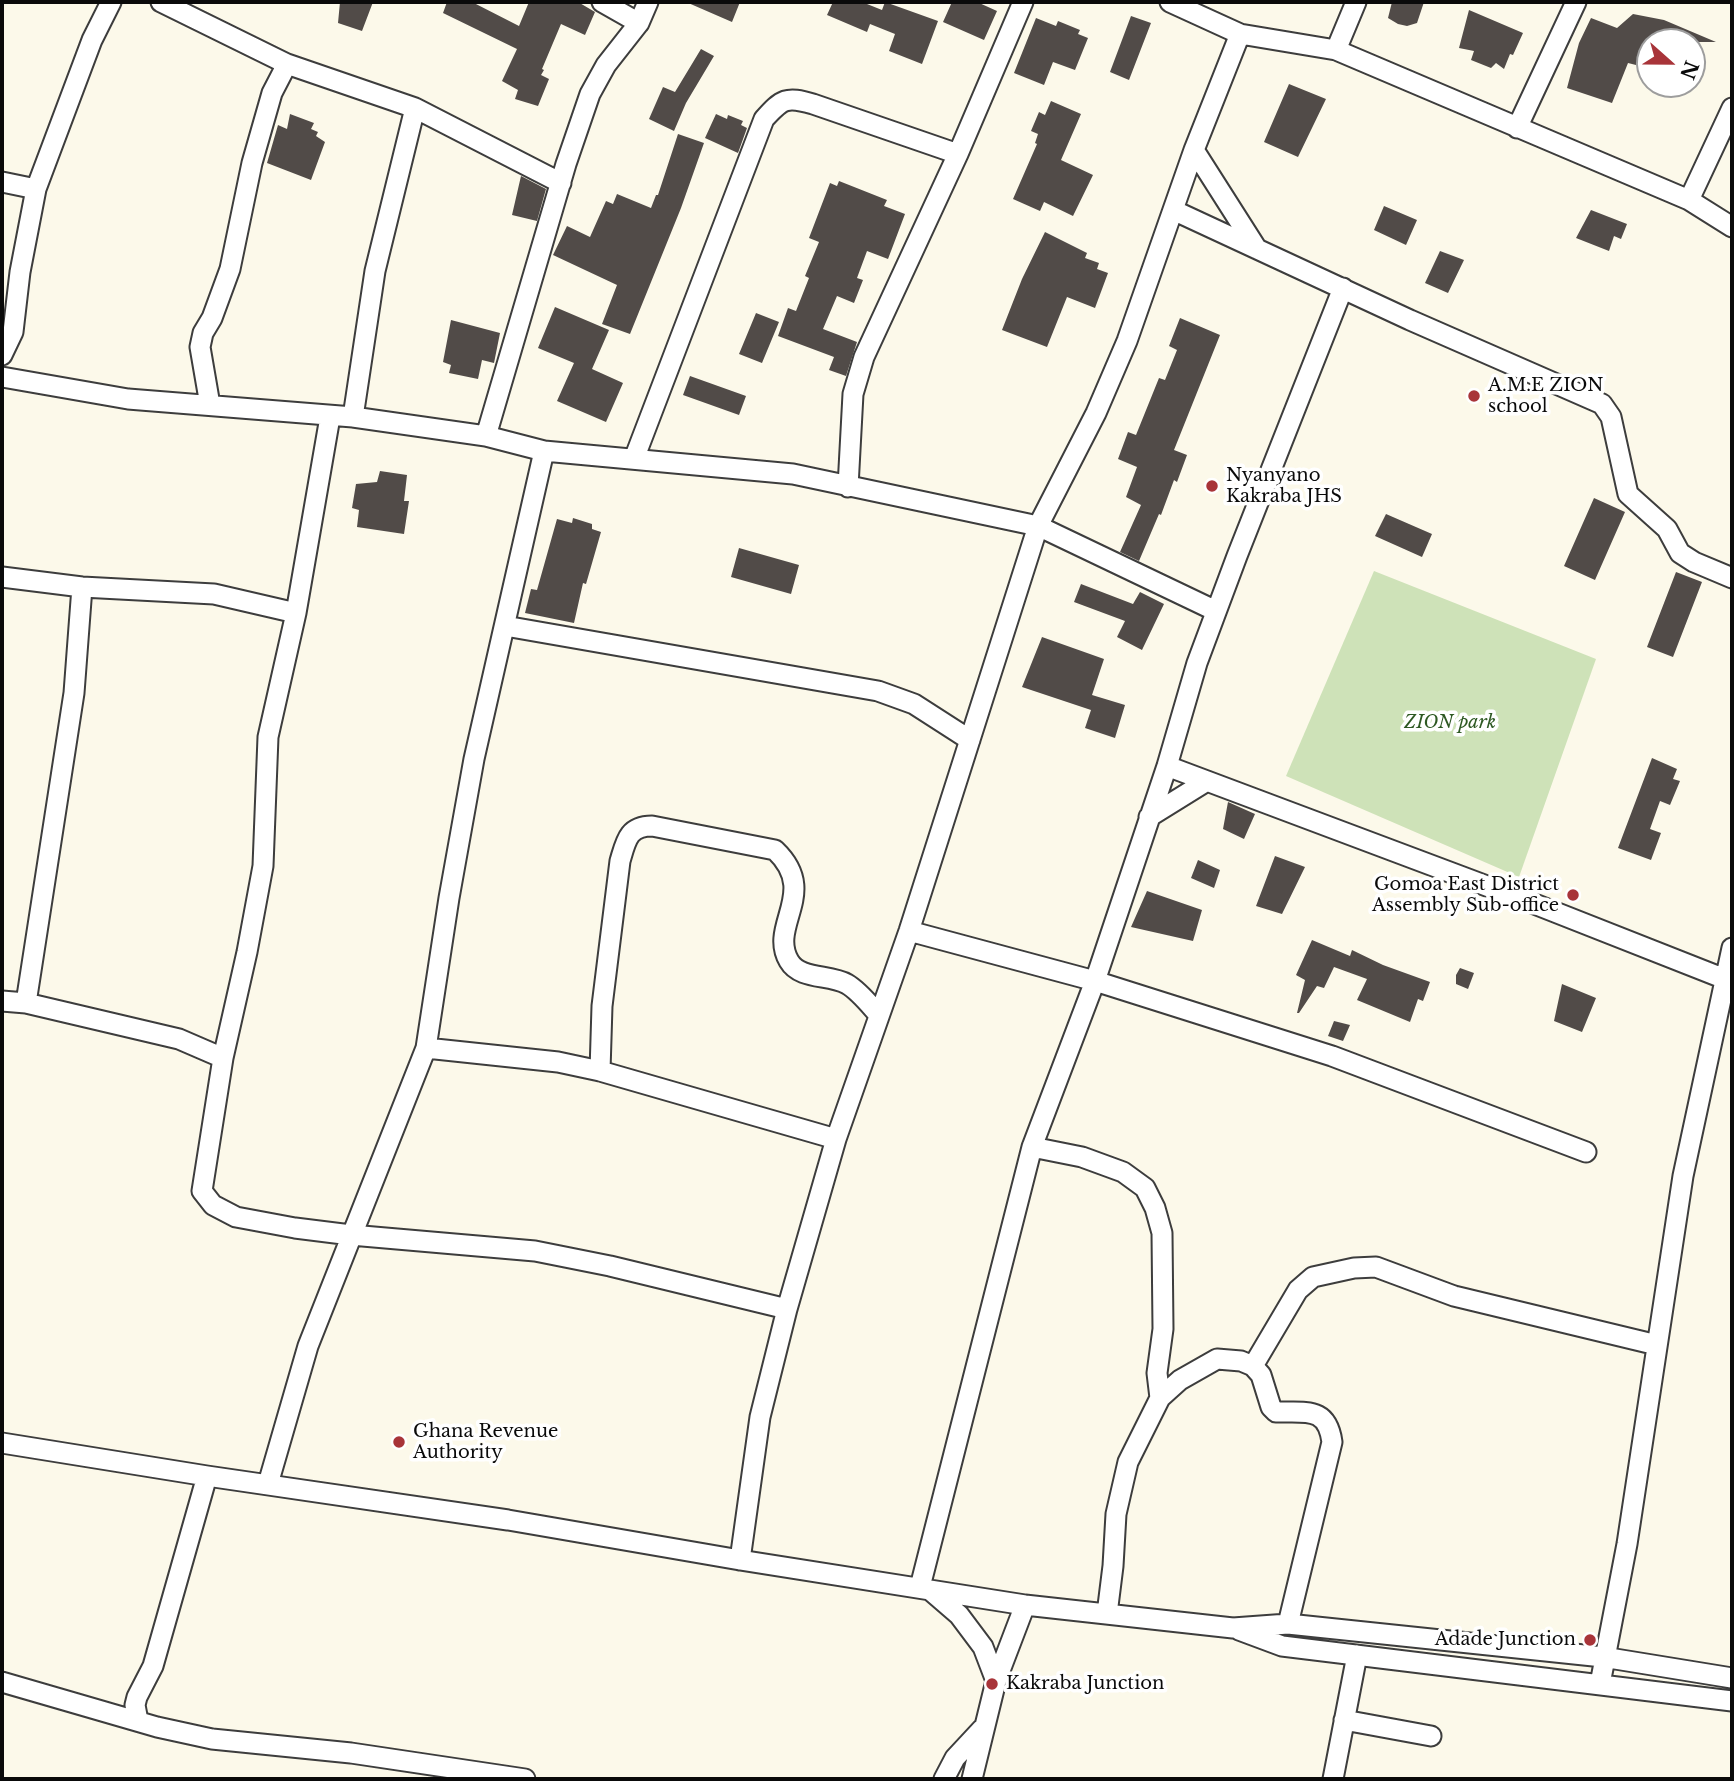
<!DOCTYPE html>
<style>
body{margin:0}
#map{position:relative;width:1734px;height:1781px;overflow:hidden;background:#fcf9ea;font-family:"Libre Baskerville",serif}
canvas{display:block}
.frame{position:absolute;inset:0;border:4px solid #0a0a0a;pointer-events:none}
.north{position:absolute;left:1636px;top:28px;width:70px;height:70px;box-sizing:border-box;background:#fff;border:2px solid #9d9d9d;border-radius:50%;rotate:111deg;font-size:19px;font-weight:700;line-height:28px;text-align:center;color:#0a0a0a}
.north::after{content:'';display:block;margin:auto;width:24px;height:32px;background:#a83439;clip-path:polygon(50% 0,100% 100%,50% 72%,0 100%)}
</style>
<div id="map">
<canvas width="1734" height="1781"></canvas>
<div class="frame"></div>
<div class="north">N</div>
</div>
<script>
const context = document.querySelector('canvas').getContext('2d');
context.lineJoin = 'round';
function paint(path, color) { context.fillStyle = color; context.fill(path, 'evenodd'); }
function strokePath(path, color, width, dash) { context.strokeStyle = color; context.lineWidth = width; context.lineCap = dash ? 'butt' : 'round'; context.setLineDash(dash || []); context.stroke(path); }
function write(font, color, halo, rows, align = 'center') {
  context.font = font + ' "Libre Baskerville",serif'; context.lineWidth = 7; context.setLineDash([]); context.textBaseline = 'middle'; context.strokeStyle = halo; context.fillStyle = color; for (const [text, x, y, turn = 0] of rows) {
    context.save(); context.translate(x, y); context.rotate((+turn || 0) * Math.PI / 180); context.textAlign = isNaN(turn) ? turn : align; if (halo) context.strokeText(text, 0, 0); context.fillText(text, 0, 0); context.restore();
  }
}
paint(new Path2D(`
 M1374 571 1596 659 1519 877 1286 776Z`), '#cee2b8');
paint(new Path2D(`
 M340 2H373L362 31 338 23Z
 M447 2H472L519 26 529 2H578L595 12 585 35 561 24 542 69 544 70 541 75 549 79 538 106 515 99 518 90 502 81 517 49 443 13Z
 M686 2H740L732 22Z
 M833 2H862L882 10 885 2 938 21 922 64 889 51 895 34 870 24 867 32 827 15Z
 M952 2H977L997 11 984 40 943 22Z
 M1392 2H1424L1417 23 1407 26 1398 24 1388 18Z
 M1469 10 1523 33 1513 55 1510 54 1504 69 1496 63 1491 68 1471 60 1474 51 1459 48Z
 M1633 14 1664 20 1716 42H1650V55L1640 66 1628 63 1612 103 1567 88 1579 43 1591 18 1617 28Z
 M1131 16 1151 23 1129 80 1110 72Z
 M1036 18 1056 26 1058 21 1080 30 1078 34 1088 38 1075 70 1053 62 1044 85 1014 73Z
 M701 49 714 56 686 103 674 131 649 119 663 87 675 92Z
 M1289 84 1326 99 1298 157 1264 142Z
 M1051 101 1081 114 1061 160 1093 175 1073 216 1044 202 1040 211 1013 199 1037 144 1035 143 1038 134 1031 131 1039 112 1045 115Z
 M290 114 314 123 311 129 318 132 316 136 325 142 311 180 267 163 278 125 287 129Z
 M716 114 727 119 728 115 743 121 741 125 747 128 738 153 705 138Z
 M678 134 704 143 681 208 630 334 602 324 617 285 553 255 567 226 590 237 606 201 613 204 617 194 651 208 656 195H658Z
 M521 176 546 189 537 221 512 215Z
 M839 181 887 200 884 206 905 214 888 259 867 251 857 278 863 280 854 303 837 296 823 329 857 342 846 376 829 370 834 357 778 336 788 308 796 311 809 278 805 276 819 242 809 238 830 183 837 186Z
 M1384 206 1417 220 1406 245 1374 230Z
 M1591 210 1627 224 1621 239 1614 236 1609 251 1576 238Z
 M1045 232 1087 253 1085 258 1099 263 1097 269 1108 273 1095 308 1067 297 1047 347 1002 330 1022 279Z
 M1440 251 1464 260 1448 293 1425 283Z
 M555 307 609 330 592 369 623 383 606 422 557 401 574 363 538 348Z
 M756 313 779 322 762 363 739 354Z
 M1180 318 1220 335 1174 450 1187 455 1177 482 1174 480 1161 515 1159 514 1139 561 1120 552 1141 505 1126 497 1137 467 1118 459 1128 432 1136 435 1159 378 1165 380 1177 350 1169 346Z
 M451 320 500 333 494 363 482 360 478 379 449 373 451 365 443 362Z
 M690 376 746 396 739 415 683 395Z
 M380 471 407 475 404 501H409L404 534 357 527 359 510 352 508 356 484 377 482Z
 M1594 498 1625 512 1595 580 1564 566Z
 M1386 514 1432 534 1422 557 1375 536Z
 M573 518 592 524V529L601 532 586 584 583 583 574 623 525 613 531 589 537 590 557 519 572 523Z
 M739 548 799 565 791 594 731 577Z
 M1676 572 1702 582 1673 657 1647 647Z
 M1081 584 1133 604 1140 592 1164 604 1142 650 1117 637 1125 621 1074 602Z
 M1042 637 1104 659 1092 695 1125 705 1115 738 1085 728 1091 710 1022 687Z
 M1652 758 1677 769 1673 779 1680 781 1670 805 1660 801 1650 829 1661 833 1651 860 1618 848Z
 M1228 802 1255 814 1244 839 1223 829Z
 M1275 856 1305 867 1282 914 1256 906Z
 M1198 860 1220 870 1214 888 1191 878Z
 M1147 891 1202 910 1193 941 1131 927Z
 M1312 940 1350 956 1352 950 1383 965 1430 982 1423 1001 1418 999 1410 1022 1357 1000 1367 979 1334 967 1324 988 1317 986 1299 1013H1297L1305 980 1296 975Z
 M1460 968 1474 973 1468 989 1456 984V975Z
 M1562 984 1596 998 1582 1032 1554 1021Z
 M1334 1021 1350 1025 1343 1041 1328 1036Z`), '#514b48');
const minor = new Path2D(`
 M161 2 287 64 415 108 375 271 353 417
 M602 2 639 23
 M1170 2 1240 34 1336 50 1689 200 1732 227
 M1336 50 1356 2
 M415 108 561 183
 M1517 128 1576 2
 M1194 150 1257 249
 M2 182 36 189
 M1689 200 1732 108
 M1173 210 1410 320 1602 404 1611 417 1628 494 1667 529 1680 553 1694 562 1732 578
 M2 355 13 332 20 272 36 189 92 40 111 2
 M2 377 128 399 353 417 486 436 544 451 793 474 1038 526 1216 611
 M210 405 200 347 203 333 212 318 230 269 252 163 272 93 287 64
 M330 417 296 613 268 737 263 866 247 952 223 1058 202 1191 213 1205 236 1217 295 1228 351 1235 535 1251 610 1266 787 1309
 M486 436 566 164 590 94 606 65 639 23 648 2
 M634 459 764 119C782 99 786 96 813 104L958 154
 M848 487 853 394 864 357 958 154 1023 2
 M2 577 82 587 214 594 296 613
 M505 626 878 691 914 704 970 740
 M1167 766 1532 903 1725 979
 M1149 817 1207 781
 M909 931 1095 981 1332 1056 1586 1152
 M2 1001 26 1003 74 693 82 587
 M26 1003 179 1039 223 1058
 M426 1048 558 1062 600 1071 836 1139
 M600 1071 602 1006 620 861C626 841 628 826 652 826L775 850C820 893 768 925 789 961 800 980 829 974 847 984 859 991 869 1004 878 1014
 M1032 1147 1082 1157 1123 1172 1145 1188 1155 1208 1162 1233 1163 1329 1157 1373 1160 1398
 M1253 1366 1298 1290 1313 1277 1354 1268 1376 1267 1454 1296 1657 1345
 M2 1443 207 1476 508 1520 740 1560 1025 1605 1233 1628 1288 1624 1603 1657 1732 1678
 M268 1484 308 1346 426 1048 449 898 474 759 544 451
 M740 1560 760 1417 787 1309 836 1139 909 931 1038 526 1096 413 1127 341 1194 150 1240 34
 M920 1587 1032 1147 1095 981 1167 766 1197 663 1237 556 1343 288
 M930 1590 959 1615 983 1647 996 1681
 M1107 1614 1113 1566 1116 1514 1128 1462 1160 1398 1180 1380 1217 1359 1241 1361 1253 1366 1261 1375 1271 1407 1276 1412C1306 1413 1327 1406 1332 1442L1288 1624
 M1239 1630 1282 1646 1732 1701
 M2 1682 157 1727 212 1739 351 1753 525 1779
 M1600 1684 1627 1544 1683 1176 1732 948
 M1344 1720 1431 1736
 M138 1721 135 1705 137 1697 153 1666 207 1476
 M944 1779 955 1758 982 1729
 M972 1779 996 1681 1025 1605
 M1333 1779 1357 1655`);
strokePath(minor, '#3d3d3d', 23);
strokePath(minor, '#fff', 19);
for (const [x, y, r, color] of [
 [1474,396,7,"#a83439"],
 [1212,486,7,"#a83439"],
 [1573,895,7,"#a83439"],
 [399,1442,7,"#a83439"],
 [1590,1640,7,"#a83439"],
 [992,1684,7,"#a83439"]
]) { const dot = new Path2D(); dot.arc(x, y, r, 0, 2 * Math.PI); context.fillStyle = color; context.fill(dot); strokePath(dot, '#fff', 2.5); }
write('18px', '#0a0a0a', '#fff', [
 ["A.M.E ZION",1488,386],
 ["school",1488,407],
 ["Nyanyano",1226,476],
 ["Kakraba JHS",1226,497],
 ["Gomoa East District",1559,885,"right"],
 ["Assembly Sub-office",1559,906,"right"],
 ["Ghana Revenue",413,1432],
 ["Authority",413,1453],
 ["Adade Junction",1576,1640,"right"],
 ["Kakraba Junction",1006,1684]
], 'left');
write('italic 18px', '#2e5923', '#fff', [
 ["ZION park",1450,723]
]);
</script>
